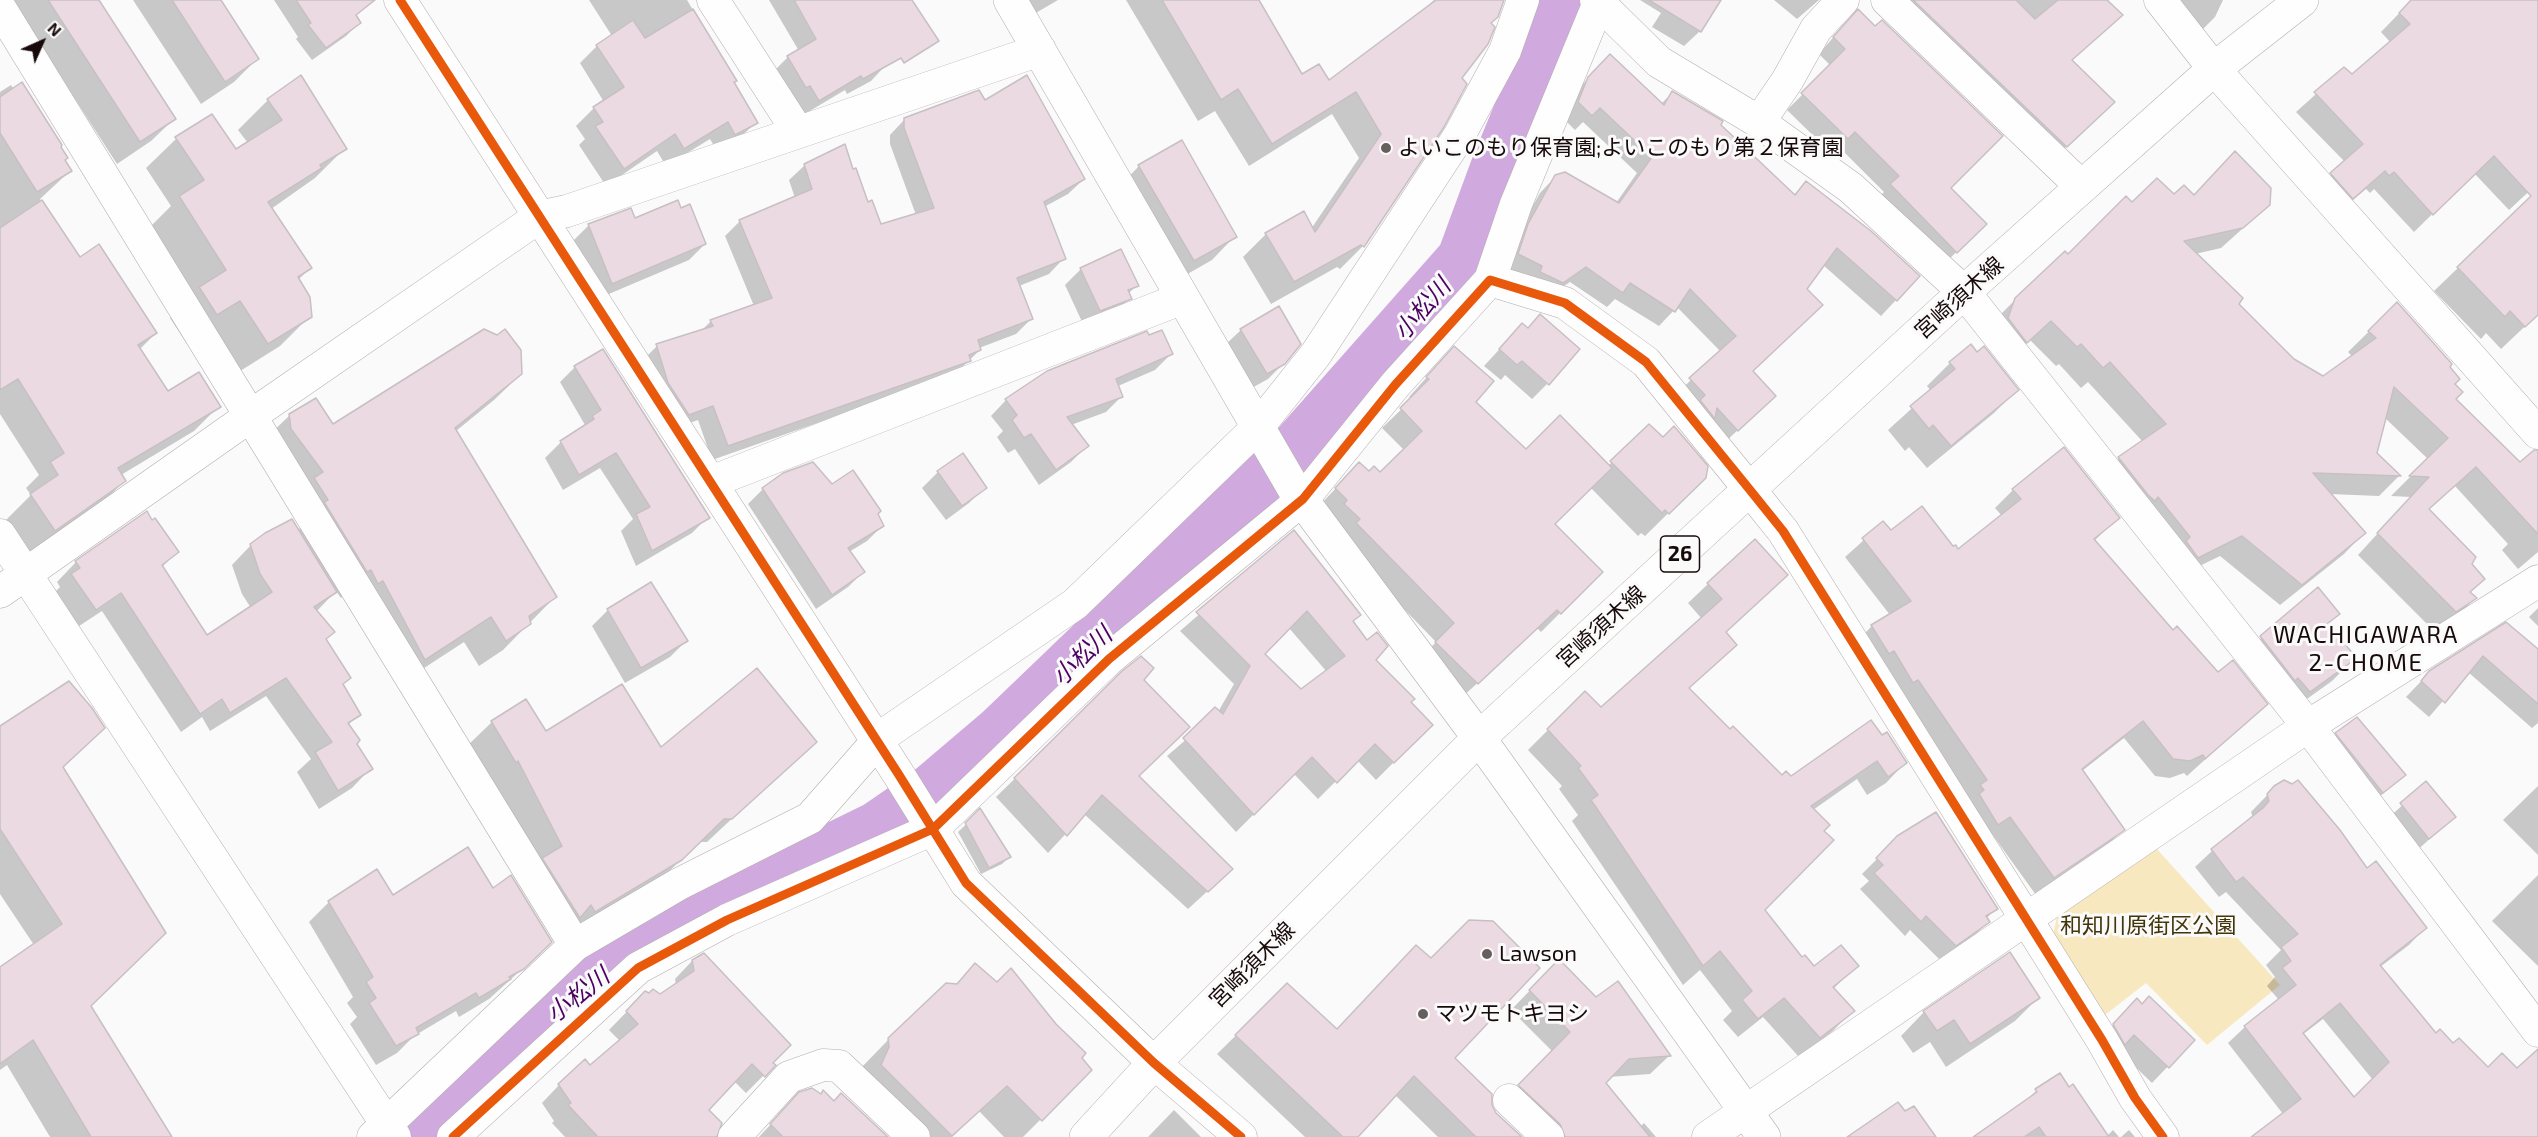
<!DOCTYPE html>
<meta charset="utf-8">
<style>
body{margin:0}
#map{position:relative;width:2538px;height:1137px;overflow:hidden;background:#fafafa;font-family:"Exo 2",sans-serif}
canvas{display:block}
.north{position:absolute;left:12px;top:12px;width:60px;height:60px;-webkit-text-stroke:4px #fafafa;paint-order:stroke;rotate:45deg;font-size:16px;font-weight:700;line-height:24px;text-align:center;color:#180a0a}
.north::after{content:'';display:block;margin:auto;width:21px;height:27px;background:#180a0a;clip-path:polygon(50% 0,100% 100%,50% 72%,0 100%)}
</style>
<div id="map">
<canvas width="2538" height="1137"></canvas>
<div class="north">N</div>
</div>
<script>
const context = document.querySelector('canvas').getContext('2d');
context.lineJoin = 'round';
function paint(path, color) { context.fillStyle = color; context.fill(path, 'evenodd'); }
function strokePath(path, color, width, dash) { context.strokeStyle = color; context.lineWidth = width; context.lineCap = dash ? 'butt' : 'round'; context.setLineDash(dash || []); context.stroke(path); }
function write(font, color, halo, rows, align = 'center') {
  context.font = font + ' "Exo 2","Noto Sans JP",sans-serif'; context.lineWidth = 6; context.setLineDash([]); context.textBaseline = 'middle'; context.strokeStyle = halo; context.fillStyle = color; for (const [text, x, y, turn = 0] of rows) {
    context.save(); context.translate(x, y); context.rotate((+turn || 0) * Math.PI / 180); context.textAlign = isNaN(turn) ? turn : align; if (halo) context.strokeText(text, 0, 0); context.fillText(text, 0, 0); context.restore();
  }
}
paint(new Path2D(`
 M2156 848 2280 985 2207 1045 2146 983 2105 1015 2053 935 2057 917Z`), '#f7e8c0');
paint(new Path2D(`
 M11 0H97L174 119 151 141 117 164Z
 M133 0H219L257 59 234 82 201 104Z
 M274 0H349L359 23 346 36 312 60 296 39 298 37Z
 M589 0H687L735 80 733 82 756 122 738 140 717 151 710 139 666 166 657 151 606 186 579 145 585 139 576 126 594 108 604 102 580 63 597 46 612 36Z
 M769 0H901L886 65 871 81 847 94 845 90 803 115 772 73 788 57 799 51Z
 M1008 0H1058L1017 24Z
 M1126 0H1257L1302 76 1328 82 1417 16 1434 0H1502L1460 78 1442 126 1363 246 1340 269 1337 267 1271 304 1243 257 1266 234 1311 229 1359 158 1332 114 1249 166 1215 111 1198 121Z
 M1640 0H1719L1700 31 1684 46 1652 27 1661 13Z
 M1774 0H1819L1797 19Z
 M1897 0H2109L2070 61 2097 118 2050 162Z
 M2156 0H2223L2215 17 2199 33Z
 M2412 0H2538V183L2509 210 2474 173 2414 232 2374 189 2370 193 2366 189 2334 216 2313 192 2345 162 2296 112 2344 69 2352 77 2391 43 2381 32Z
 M1843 26 1949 188 1985 224 1940 268 1876 201 1884 192 1838 146 1831 153 1787 110 1831 66 1819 54Z
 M1610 56 1661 104 1672 93 1719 126 1793 196 1806 183 1896 300 1881 316 1823 265 1751 371 1758 411 1722 445 1675 395 1721 352 1677 307 1659 326 1615 299 1607 307 1570 282 1546 298 1503 270 1513 241 1540 193 1556 176 1616 203 1637 173 1583 122 1575 130 1563 118 1573 94Z
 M11 85 70 171 40 199 79 259 156 333 139 350 167 393 219 406 194 431 121 475 124 481 100 506 30 555 6 520 31 495 26 488 39 475 0 414V92Z
 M268 100 345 148 315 178 271 209 310 268 298 280 310 316 280 346 237 373 210 330 187 344 170 318 193 294 150 227 171 206 146 168 176 139 211 116 235 151 248 143 238 130Z
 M985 102 1084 179 1068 194 1044 207 1064 258 1049 274 1019 286 1031 319 1016 334 979 348 980 350 954 375 712 460 698 420 673 429 642 361 657 346 701 331 711 321 754 306 725 236 740 221 795 198 789 180 805 165 867 204 880 226 916 215 890 144V135L905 119Z
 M1181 142 1235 236 1212 260 1170 284 1116 190 1139 166Z
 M2174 196 2269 205 2221 248 2195 254 2237 304 2293 361 2323 378 2353 357 2348 352 2397 304 2448 367 2453 385 2454 399 2520 464 2538 451V552L2518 569 2502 550 2508 544 2455 486 2428 510 2470 565 2469 593 2475 598 2455 619 2434 631 2358 555 2411 497 2391 496 2428 459 2385 418 2376 453 2399 476 2379 496 2330 494 2364 533 2344 554 2280 605 2220 556 2177 577 2098 479 2119 458 2143 442 2088 382 2081 388 2059 364 2056 366 2030 340 2006 362 1995 320 2016 299 2132 204Z
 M2517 211 2538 235V314L2501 349 2486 333 2481 339 2434 291Z
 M634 220 705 244 689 260 597 299 573 241 589 225Z
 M1081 269 1137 285 1128 294 1130 298 1114 314 1084 326 1065 285Z
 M1241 330 1284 363 1268 379 1250 389 1225 345Z
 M1507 341 1547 384 1532 399 1505 375 1501 380 1484 366Z
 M1171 354 1155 370 1118 386 1122 396 1106 412 1071 425 1087 446 1071 462 1039 485 1015 449 1008 453 997 437 1003 431 991 416 1006 400Z
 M1950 363 2017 390 1994 413 1927 468 1909 447 1905 451 1888 430 1931 391 1927 386Z
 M575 367 708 517 692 533 636 566 621 531 633 519 600 468 563 490 545 458 561 442 585 425 560 382Z
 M1436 367 1526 451 1608 466 1649 426 1705 477 1645 536 1641 533 1638 536 1590 487 1553 524 1601 572 1541 632 1537 628 1458 701 1418 661 1436 642 1339 542 1318 507 1359 464 1369 474H1380L1404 450 1382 428 1412 399 1409 397Z
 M521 374 494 400 456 431 555 597 503 650 479 666 464 642 398 685 344 595 341 598 336 591 316 612 333 632 325 640 341 685 359 714 348 725 355 744 371 768 352 788 319 809 297 772 311 759 266 696 210 731 202 717 181 732 102 611 76 628 53 594 60 587 57 582 76 562 146 513 177 552 162 567 206 637 251 608 242 594 232 565 251 545 298 530 302 526 263 441 290 415 332 426Z
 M2064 449 2118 518 2094 541 2173 632 2218 674 2266 704 2187 776 2184 773 2170 778 2155 776 2124 738 2082 771 2123 830 2105 848 2036 895 1992 834 1980 842 1963 804 1969 798 1930 740 1854 644 1872 626 1890 615 1845 557 1883 523 1891 532 1958 551 2002 516 1995 508 2013 490Z
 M938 472 985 487 969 503 946 520 922 488Z
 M832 486 876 514 882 526 867 541 849 552 863 572 848 587 816 609 748 504 763 489Z
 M1294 532 1374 660 1409 702 1431 725 1376 780 1357 760 1318 799 1294 774 1236 832 1167 756 1218 712 1234 684 1180 631ZM1289 628 1327 672 1301 691 1263 654Z
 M1786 575 1724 633 1715 664 1688 689 1730 731 1782 777 1791 778 1871 722 1905 763 1886 783 1867 795 1857 779 1813 810 1763 909 1802 959 1814 968 1857 966 1833 989 1852 1011 1833 1031 1799 1057 1763 1017 1738 1037 1723 1020 1732 1011 1700 970 1683 985 1572 821 1578 815 1559 789 1562 786 1528 750 1585 693 1601 709 1702 619 1688 603 1708 584Z
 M2318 589 2338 614 2327 625 2355 658 2332 681 2286 714 2238 661 2261 638Z
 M2538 608V626L2529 617Z
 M608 610 686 641 670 657 625 683 592 626Z
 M2506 624 2538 650V723L2532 728 2468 672 2429 717 2406 697 2430 672Z
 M1122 674 1142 680 1137 776 1212 887 1188 909 1084 814 1048 853 996 797Z
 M492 722 546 733 660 750 815 741 707 842H699L657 883 571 935 495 784 492 786 468 745Z
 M0 728H103L62 769 90 1006 170 1137H50L7 1065 0 1070V969L34 945 0 894Z
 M2336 734 2404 775 2367 808 2321 749Z
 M2426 784 2454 817 2413 854 2386 820Z
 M2538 786V855L2503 820Z
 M2275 787 2367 870 2425 928 2409 945 2380 967 2436 1035 2488 1069 2516 1070 2538 1063V1137H2253L2283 1114 2228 1043 2245 1027 2279 1000 2267 986 2275 977 2266 965 2281 950 2226 892 2219 897 2195 867 2212 851 2253 818 2251 812ZM2323 1019 2373 1080 2353 1099 2302 1035Z
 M980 811 1009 857 1002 864 981 874 958 832Z
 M1898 838 1996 908 1986 919 1988 922 1973 937 1940 960 1910 930 1905 936 1860 889 1869 881 1862 874Z
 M2538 875V966L2492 921Z
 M393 897 531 961 489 999 459 1017 456 1011 414 1036 397 1053 376 1065 350 1024 357 1017 347 1003 353 997 309 922 329 902Z
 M692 961 774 1065 746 1093 734 1081 707 1110 715 1137H565L552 1123 554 1121 542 1103 559 1085 590 1067 620 1041 609 1030 645 993 660 996 676 985 675 979Z
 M975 965 1080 1058 1090 1070 1023 1137H1004L979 1111 952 1137H899L862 1067 889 1039 955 985Z
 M1540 980 1596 999 1669 1056 1650 1074 1609 1077 1604 1082 1640 1127 1644 1123 1656 1137H1536L1501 1105 1553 1052 1511 1010Z
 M1287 985 1336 1031 1453 1058 1495 1114 1520 1137H1438L1395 1095 1356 1137H1305L1217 1054Z
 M2038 998 2015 1021 1946 1067 1930 1042 1913 1053 1901 1036 1924 1012Z
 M2142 1006 2193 1040 2152 1083 2118 1050 2098 1041 2121 1016Z
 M2036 1091 2089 1137H1975L2023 1103Z
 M833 1102 886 1137H759L782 1112Z
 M1174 1110 1201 1137H1148Z
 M2113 1130 2119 1137H2106Z
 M2129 1130 2135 1137H2121Z`), '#0003');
strokePath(new Path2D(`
 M416 1137 529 1034 630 954 738 898 879 829 934 791 1001 734 1297 450 1465 260 1497 173 1535 81 1559 0`), '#d0aade', 57);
const building = new Path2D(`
 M48 0H99L176 119 140 142Z
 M172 0H221L259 59 225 82Z
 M296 0H375L356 15 361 23 326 48 308 25 311 23Z
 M794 0H912L939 41 904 63 901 58 863 79 861 76 819 101 810 86 806 88 787 56 816 39Z
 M1162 0H1259L1302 74 1319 64 1329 80 1436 0H1504L1498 17 1491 23 1495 27 1488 44 1462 78 1467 84 1444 127 1364 247 1361 245 1294 282 1265 233 1304 211 1315 232 1381 134 1356 92 1272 144 1238 89 1221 100Z
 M1649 0H1721L1701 32Z
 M1913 0H2016L2035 19 2058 0H2107L2123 15 2072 60 2115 102 2067 147Z
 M2411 0H2538V315L2525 327 2510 311 2505 317 2457 267 2531 196 2494 156 2433 215 2394 172 2389 176 2385 171 2353 199 2330 173 2363 144 2314 92 2344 67 2352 74 2410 24 2399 13Z
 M693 9 737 81 734 82 758 123 735 135 728 122 684 149 675 134 624 169 595 126 603 122 593 107 624 87 596 45 633 20 645 38Z
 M1858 9 1875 26 1882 20 2003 136 1951 188 1987 224 1957 253 1890 184 1899 176 1855 132 1848 139 1801 93 1845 49 1833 37Z
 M1610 54 1664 105 1672 91 1723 121 1721 125 1795 195 1806 181 1871 231 1920 276 1897 301 1837 248 1807 289 1823 305 1753 371 1776 396 1738 431 1717 408 1715 419 1700 400 1705 395 1689 378 1736 336 1690 289 1675 312 1630 283 1623 293 1586 267 1563 283 1540 272 1542 266 1518 254 1528 224 1555 175 1565 172 1619 203 1652 157 1600 108 1592 116 1578 102 1588 77Z
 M301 75 347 149 320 165 322 168 268 202 312 268 298 277 310 297 312 317 268 344 240 301 217 315 199 287 226 270 179 196 204 180 175 137 212 114 236 149 282 120 267 99Z
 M1027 75 1085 179 1044 202 1066 259 1017 278 1033 319 978 340 981 350 969 355 971 361 728 446 713 406 689 415 668 383 656 344 713 326 710 320 772 298 739 220 812 189 804 164 845 144 853 169 856 168 868 202 872 200 881 224 934 208 904 128V118L979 90 985 100Z
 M22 82 62 145 61 147 68 158 65 160 72 171 37 192 0 133V97Z
 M1182 140 1237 237 1194 261 1138 165Z
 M2235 151 2271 188 2270 205 2243 228 2184 241 2243 298 2239 304 2294 359 2323 376 2376 338 2368 331 2397 302 2452 364 2450 367 2460 379 2455 384 2463 392 2456 399 2520 462 2534 450H2538V534L2476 467 2429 509 2476 557 2472 564 2485 579 2470 592 2477 598 2456 612 2377 533 2429 477 2409 476 2448 438 2394 387 2377 453 2401 476 2313 473 2366 533 2302 585 2242 536 2198 558 2186 541 2190 537 2158 497 2155 501 2148 495 2118 457 2166 424 2110 362 2103 368 2081 344 2077 347 2051 321 2027 343 2008 318 2015 298 2065 251 2068 254 2126 196 2132 202 2157 178 2174 194 2184 185 2194 195Z
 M42 200 80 257 99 244 157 333 138 345 168 391 199 372 221 407 118 468 126 481 55 531 30 494 58 475 50 462 64 453 18 379 0 390V228Z
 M678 200 681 208 690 204 706 244 612 284 588 224 631 208 635 218Z
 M1121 249 1139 286 1128 290 1132 299 1100 311 1080 268Z
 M1279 306 1301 344 1285 364 1267 374 1240 329Z
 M1540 314 1580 349 1549 385 1522 361 1517 365 1499 349 1522 323 1528 328Z
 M484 329 497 335 505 329 521 350 522 374 455 428 557 597 529 616 531 624 506 641 491 617 425 660 383 581 378 584 371 570 367 572 324 502 328 500 314 478 323 472 291 429 289 414 316 398 333 424Z
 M1162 330 1173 354 1116 379 1123 397 1067 417 1089 446 1056 470 1031 434 1024 438 1012 420 1017 415 1005 399 1047 371 1147 331 1149 335Z
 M1971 344 1977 352 1984 346 2019 390 1951 446 1933 425 1929 429 1910 406 1955 369 1949 362Z
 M1454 346 1494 381 1476 402 1526 449 1560 415 1612 468 1555 524 1603 572 1561 614 1557 610 1478 684 1435 642 1454 623 1356 523 1360 519 1344 504 1347 500 1335 488 1359 462 1369 471 1374 466 1380 472 1422 431 1400 408 1429 379 1426 377Z
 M603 349 710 518 652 551 636 514 650 507 616 453 579 475 560 441 594 419 592 416 601 410 574 366Z
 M1649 424 1663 437 1674 426 1708 466 1706 478 1669 514 1665 510 1662 513 1610 461Z
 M2064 447 2120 518 2094 539 2173 630 2177 626 2218 672 2233 660 2268 704 2205 759 2203 755 2190 761 2173 759 2143 721 2082 769 2125 830 2054 878 2010 817 1998 825 1979 794 1984 790 1980 785 1987 780 1918 680 1913 683 1894 651 1889 654 1871 625 1911 601 1862 538 1883 521 1891 530 1922 506 1953 546 1956 545 1958 549 2021 499 2012 489Z
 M963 453 987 488 962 506 937 471Z
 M813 462 832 484 853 470 881 511 878 514 884 526 848 548 865 572 832 595 762 488 783 473Z
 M147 511 152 520 155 518 179 552 162 565 207 635 272 592 260 574 250 544 265 533 292 519 337 592 314 607 335 632 326 639 351 678 343 684 361 715 348 723 360 740 357 744 373 769 338 791 315 752 332 742 286 678 230 713 222 699 200 714 121 593 96 610 71 574 80 568 75 561Z
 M1294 530 1361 615 1353 621 1367 640 1377 632 1388 646 1376 660 1415 699 1411 702 1433 725 1394 763 1375 744 1337 783 1312 757 1254 815 1183 738 1215 707 1223 714 1250 666 1196 612ZM1307 611 1345 656 1301 689 1265 654Z
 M1755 539 1788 575 1726 632 1737 645 1689 688 1730 729 1733 726 1782 775 1786 771 1791 776 1871 720 1882 735 1887 732 1907 763 1888 777 1877 761 1811 806 1830 825 1824 831 1834 840 1765 910 1802 957 1805 955 1814 966 1841 945 1859 966 1833 987 1855 1011 1820 1038 1784 998 1758 1019 1742 1000 1752 991 1720 951 1703 966 1591 800 1598 795 1578 768 1581 766 1547 729 1585 691 1601 707 1722 599 1707 583Z
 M651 582 688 641 641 668 607 609Z
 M2318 587 2340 614 2327 624 2357 658 2310 692 2298 678 2295 681 2260 636Z
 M2506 622 2538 649V704L2483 656 2445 703 2421 681 2429 671Z
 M1141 656 1154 668 1144 680 1190 727 1139 776 1233 869 1208 892 1102 795 1067 836 1014 778 1121 672Z
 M757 668 817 742 732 819H724L682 860 595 912 591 905 580 918 542 858 562 846 518 761 516 763 491 721 526 699 546 731 622 684 661 747Z
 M69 681 92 708 105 728 63 767 166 933 91 1006 172 1137H91L33 1040 0 1064V967L62 924 0 829V726Z
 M2357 717 2406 775 2383 793 2335 733Z
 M2284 780 2292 784 2298 780 2340 830 2367 868 2376 861 2427 928 2380 965 2436 1033 2440 1029 2453 1043 2459 1038 2488 1067 2502 1053 2517 1068 2538 1049V1137H2251L2301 1099 2244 1026 2296 985 2282 968 2291 961 2281 947 2298 934 2243 877 2236 882 2211 849 2263 808 2269 801 2267 794 2274 786ZM2340 1003 2389 1062 2354 1097 2303 1033Z
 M2426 781 2456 817 2429 839 2400 803Z
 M980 808 1011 857 989 868 965 823Z
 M1936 812 1998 909 1986 916 1990 922 1956 946 1926 916 1921 922 1874 873 1883 865 1876 858 1897 836Z
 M468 847 493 888 511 875 552 942 524 969 509 977 511 979 479 998 476 993 416 1028 419 1034 396 1046 369 1003 376 998 366 982 373 977 328 901 377 869 393 895Z
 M1469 920 1493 921 1540 968 1455 1058 1492 1094V1105L1496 1113 1522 1137H1476L1414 1076 1358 1137H1343L1235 1035 1287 983 1337 1029 1416 945 1431 958Z
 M2010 952 2040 998 1970 1044 1954 1020 1937 1031 1923 1011Z
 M704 953 791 1045 773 1063 776 1065 765 1077 752 1064 709 1110 722 1123 717 1137H598L568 1105 571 1103 558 1084 585 1059 590 1065 638 1024 626 1011 645 991 649 993 653 989 660 994 694 971 692 960Z
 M1559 959 1596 997 1618 981 1671 1056 1629 1059 1606 1083 1650 1137H1565L1560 1124 1518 1085 1570 1032 1529 990Z
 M975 963 997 982 1011 968 1056 1024 1086 1053 1082 1058 1092 1070 1042 1121 1007 1086 952 1136 881 1065 889 1047 888 1038 946 983 957 984Z
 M2149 996 2195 1040 2169 1068 2134 1035 2125 1045 2113 1024 2137 998 2142 1004Z
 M2060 1073 2069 1087 2073 1084 2109 1137H2046L2039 1127 2024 1137H1973L2037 1092 2035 1089Z
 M812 1088 821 1094 823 1090 834 1101 841 1093 888 1137H783L770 1124 799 1092Z
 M1898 1102 1905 1111 1914 1106 1936 1137H1847Z`);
paint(building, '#ecdae2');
strokePath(building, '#c7c0c3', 1.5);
const street = new Path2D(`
 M400 0 899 775 966 883 1154 1063 1241 1137
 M713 0 798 132
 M1596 0 1659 62 1759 122 1851 188 1964 292 2308 726 2538 1031
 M1887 0 2082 187
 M2160 0 2214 69 2538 433
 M0 8 575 945
 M1759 122 1787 81 1816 29 1843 0
 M1490 280 1516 204 1600 0
 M711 482 1183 298
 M0 535 395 1137
 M0 592 249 417 539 217 567 211 1040 50
 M1509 1100 1548 1137
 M373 1137 575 945 679 884 810 818 882 736 1075 604 1258 427 1316 354 1459 136 1505 51 1523 0
 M453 1137 638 968 727 920 933 829 1109 659 1303 499 1395 385 1490 280 1565 303 1646 362 1750 490 1783 531 2102 1040 2135 1098 2163 1137
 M734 1137 789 1077 823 1065 839 1066 914 1137
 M1708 1137 2308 726 2538 581`);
const secondary = new Path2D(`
 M1010 0 1294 489 1479 738 1764 1137`);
const primary = new Path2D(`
 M1086 1137 1154 1063 1479 738 1964 292 2214 69 2302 0`);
strokePath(street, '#b4adac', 33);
strokePath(secondary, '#b4adac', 34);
strokePath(primary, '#b4adac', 34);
strokePath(street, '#fefefe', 32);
strokePath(secondary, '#fefefe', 33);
strokePath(primary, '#fefefe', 33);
strokePath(new Path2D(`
 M400 0 899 775 966 883 1154 1063 1241 1137
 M453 1137 638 968 727 920 933 829 1109 659 1303 499 1395 385 1490 280 1565 303 1646 362 1750 490 1783 531 2102 1040 2135 1098 2163 1137`), '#e8590c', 9);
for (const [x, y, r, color] of [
 [1386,148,6,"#675e5e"],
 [1487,954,6,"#675e5e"],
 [1423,1014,6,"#675e5e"]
]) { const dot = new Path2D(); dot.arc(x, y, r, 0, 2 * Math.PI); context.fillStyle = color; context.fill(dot); strokePath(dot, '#fafafa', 2); }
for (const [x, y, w] of [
 [1680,554,39]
]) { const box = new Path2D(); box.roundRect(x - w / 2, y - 18, w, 36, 4.5); context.fillStyle = '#fafafa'; context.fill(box); strokePath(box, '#180a0a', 1.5); }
write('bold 21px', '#180a0a', null, [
 ["26",1680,554]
]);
write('22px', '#180a0a', '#fafafa', [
 ["よいこのもり保育園;よいこのもり第２保育園",1398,148],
 ["Lawson",1499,954],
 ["マツモトキヨシ",1435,1014]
], 'left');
write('22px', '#180a0a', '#fafafa', [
 ["宮崎須木線",1959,298,-42],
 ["宮崎須木線",1601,627,-42],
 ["宮崎須木線",1252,965,-45]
]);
write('22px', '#43350a', '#fafafa', [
 ["和知川原街区公園",2148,926]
]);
write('italic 24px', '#4c0061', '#fafafa', [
 ["小松川",1422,309,-49],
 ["小松川",1082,656,-44],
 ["小松川",578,995,-38]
]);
context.letterSpacing = '1.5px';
write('24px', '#180a0a', '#fafafa', [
 ["WACHIGAWARA",2366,635],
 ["2-CHOME",2366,663]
]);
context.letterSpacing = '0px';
</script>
